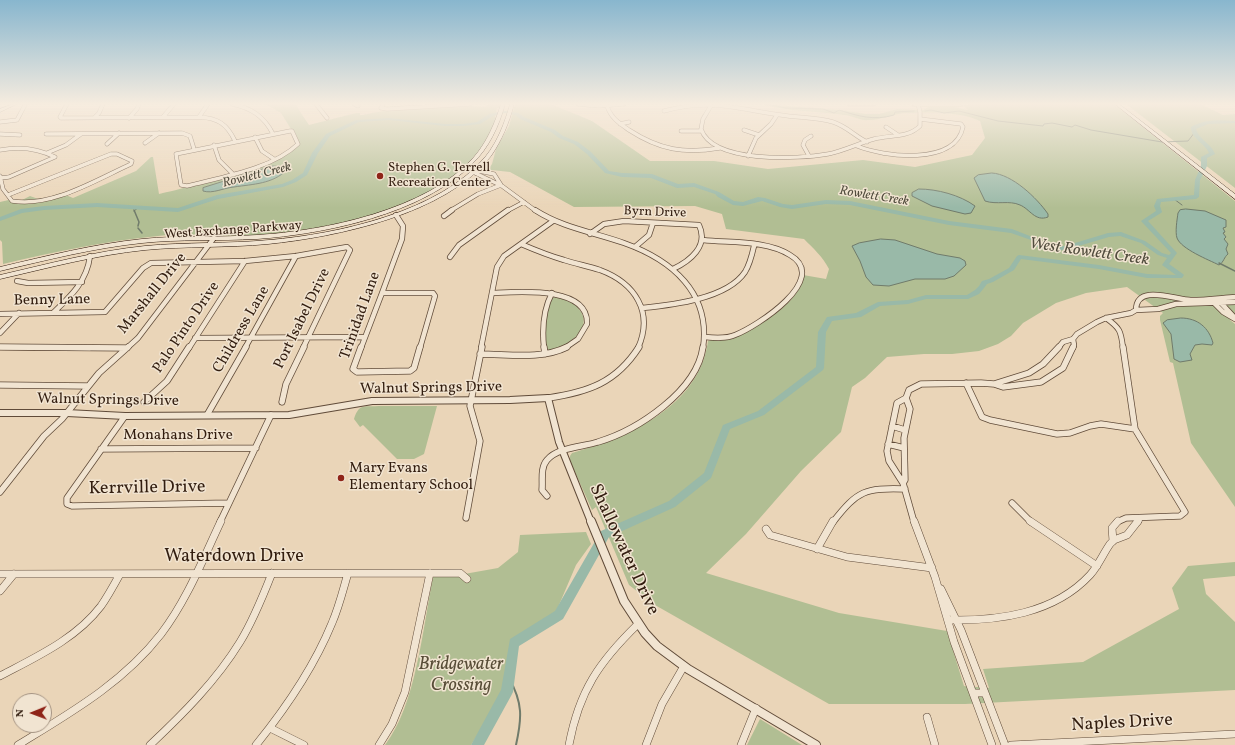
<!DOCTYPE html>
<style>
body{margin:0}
#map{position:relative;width:1235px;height:745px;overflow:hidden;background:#ead5b8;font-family:Vollkorn,serif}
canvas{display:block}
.north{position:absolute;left:12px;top:693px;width:40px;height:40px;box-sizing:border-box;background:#f1e4d1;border:1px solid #a59483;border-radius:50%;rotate:269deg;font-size:11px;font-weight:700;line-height:16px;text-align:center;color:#321d0f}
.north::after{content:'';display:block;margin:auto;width:14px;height:18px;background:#8f2418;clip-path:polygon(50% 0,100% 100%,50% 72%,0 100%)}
</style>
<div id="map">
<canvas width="1235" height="745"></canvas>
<div class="north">N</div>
</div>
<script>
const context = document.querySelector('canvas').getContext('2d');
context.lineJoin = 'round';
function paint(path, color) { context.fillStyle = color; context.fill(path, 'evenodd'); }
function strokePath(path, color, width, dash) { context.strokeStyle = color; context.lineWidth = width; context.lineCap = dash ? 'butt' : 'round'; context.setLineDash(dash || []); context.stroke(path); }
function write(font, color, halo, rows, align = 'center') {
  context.font = font + ' Vollkorn,serif'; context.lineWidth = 3; context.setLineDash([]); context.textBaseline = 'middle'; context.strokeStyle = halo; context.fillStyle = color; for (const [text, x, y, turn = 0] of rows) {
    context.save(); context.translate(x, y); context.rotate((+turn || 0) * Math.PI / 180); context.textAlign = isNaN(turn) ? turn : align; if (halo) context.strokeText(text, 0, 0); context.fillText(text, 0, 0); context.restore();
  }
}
paint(new Path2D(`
 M265 104H296L299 110 309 125 356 113H360V115H363C398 107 449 104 485 107L488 104H502L500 108H497L495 117 497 118C467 205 335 230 254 235 222 237 190 233 158 236 105 241 54 252 3 264L2 242 0 240V202L13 199 20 201 30 196 41 200 61 193 73 198 136 171 151 157H153L159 194C181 189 296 162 299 141L293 129H291L281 113Z
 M515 104H551L592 121 650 161H714L768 169 863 160 915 167 972 155 985 138 980 121C960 111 927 112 905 113 893 114 881 120 869 120 861 121 853 116 845 115 817 111 788 112 761 104L841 110 866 114H879L897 109 923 110 928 107H955L968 110 963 105 971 104H1114L1235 201V319L1230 320 1235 324V507L1191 443 1173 363 1170 362 1160 320V316L1163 313 1127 287 1086 293 1056 303 1023 323 1011 336 998 344 979 351 952 354H924L887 357 865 378 852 387 841 432 801 471 746 534 706 573 839 613 947 631 964 686 989 688 983 669 1083 662 1179 609 1172 588 1188 566 1235 562V576L1203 579 1206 594 1235 622V690L965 704H829L655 605 629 585 596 507 592 510 570 461V456L572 453C628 437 699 407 708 341 716 338 726 340 735 337 745 334 753 328 762 322 780 310 799 299 803 275L826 279 829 269C823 257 813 248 804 239L726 229 722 214 695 206 574 207 510 172 482 169 490 167 492 164 496 149 509 126Z
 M1126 104H1201L1223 115 1235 114V188Z
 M558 296C566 300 574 302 579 309 595 328 567 349 549 350L546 348C544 333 546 311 552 298Z
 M379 406H437L424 454 414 459H397L363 425 360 427 354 419C359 403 364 407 379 406Z
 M586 532 591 544 576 565 556 612 512 640 504 692 471 745H385C416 705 423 627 433 577L453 576 498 568 518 552 520 535Z
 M760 719 802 745H747Z`), '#b1be93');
const water = new Path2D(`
 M273 166 284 167 287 170C272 184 254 184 234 187 223 188 213 194 203 191V188Z
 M992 173C1012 174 1037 198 1048 214V217C1035 222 1030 209 1020 205 1009 200 997 205 985 201L974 178 978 175Z
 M919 189C937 189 960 195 975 206L971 213 965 214 932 206 912 196V193Z
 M1186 209 1205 211 1226 220V227L1223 228 1225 232 1223 233 1226 237 1224 239 1228 244 1226 249 1228 254C1224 257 1224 262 1219 265 1209 260 1181 249 1177 238 1175 232 1177 220 1178 213L1180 210Z
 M881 239 895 240 937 254 960 258 965 261 966 265 954 276 945 279H915L889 286 873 285 866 277 860 261 852 246 859 243Z
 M1181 318C1198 318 1209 328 1213 343L1212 345 1202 344 1195 345 1190 354 1192 360 1180 362 1174 359 1171 334 1163 323 1167 320Z`);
paint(water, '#99b9a8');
strokePath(water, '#707b6b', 1);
strokePath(new Path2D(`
 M767 104 786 108 823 109 834 113 839 110C858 116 874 121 894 115L895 112 914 111
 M925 111 931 110 944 113 959 111 998 121 1043 126 1044 124 1052 123 1072 127 1075 125 1091 130 1162 142 1188 141 1195 132
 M1174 199 1182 205
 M134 211 139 207`), '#707b6b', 1);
strokePath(new Path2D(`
 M134 210 139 222 138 226
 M138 228 142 233
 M1219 263 1235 271`), '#707b6b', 1.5);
strokePath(new Path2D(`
 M509 678C523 703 522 718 516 745`), '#707b6b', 2);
paint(new Path2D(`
 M505 111 518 113 524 117 555 130 563 136 578 142 591 152 609 171 622 173 652 174 678 184 694 183 719 192 734 201 743 202 758 197 765 198 783 204 792 205 826 200 850 201 949 221 1012 229 1035 238 1039 244 1047 247 1065 246 1108 233 1121 232 1145 241 1162 253 1169 255 1171 253 1141 221 1156 211 1154 206 1157 199 1194 195 1195 180 1201 166V157L1209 153C1205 143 1191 139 1191 127 1205 119 1220 120 1235 121V123L1208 124 1196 129C1199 140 1211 143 1215 154L1207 158V166L1200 180 1199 197 1196 199 1161 202 1160 206 1162 212 1161 213 1148 221 1177 253 1169 264 1183 274 1184 275 1182 278H1147L1099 269 1021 259 1014 270 993 282 987 284 984 288 979 294 968 299H926L908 304 880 306 861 317 832 321 826 332 824 368 823 370 764 415 730 429 711 478 675 507 609 537 563 619 519 646 513 692 511 696 484 745H471L501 690 510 639 555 611 601 531 669 501 704 473 723 425 758 411 816 367 818 332 827 317 856 313 878 302 908 300 926 295H967L975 290 979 286 982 281 989 279 1009 268 1017 256 1019 255 1099 265 1147 274 1176 275 1162 265 1167 258 1158 255 1141 243 1120 236 1109 237 1065 250 1046 251 1035 246 1031 240 1011 233 949 225 850 205 826 204 792 209 780 207 762 201 743 206 733 205 718 197 715 194 694 187 677 188 651 178 622 177 605 173 587 154 574 144 559 138 551 132 520 119 515 115 505 113 493 116 480 124 463 126H445L389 120 359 122 330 136 318 153 307 175 296 182 283 187 218 199 178 212 97 207 44 210 22 213 0 221V217L21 209 44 206 97 203 178 208 217 195 282 184 292 180 303 173 312 153 326 134 356 120 389 118 445 124H463L477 122 489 114Z`), '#99b9a8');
const minorFar3 = new Path2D(`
 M67 104 60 117 61 118 199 117C218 118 227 124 235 141
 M232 104C251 108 264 116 273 134
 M316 104 327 118
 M354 104 358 106
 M383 104 381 108 387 109 470 104
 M578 104 599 106 624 104
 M712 104 703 119 701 129C713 164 799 159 828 154 844 151 859 143 874 139 890 135 908 138 920 126V112L918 104
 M849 104H874
 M607 106C611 118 619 123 629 130 660 150 684 154 720 148
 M664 111C710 98 737 109 781 115 799 118 816 117 833 122 846 126 855 136 867 142
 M163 117 174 104
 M199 117 208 104
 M94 118 99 113 103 104
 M129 118 137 109 139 104
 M0 122 17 120 25 105 24 104
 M620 124 629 122
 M886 127 898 135
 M744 130 759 135
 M290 131H292L298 144C272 169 222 177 187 186L181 185 176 154Z
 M681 131H701
 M0 134 20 135
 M46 134 182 133 190 136 194 149
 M255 137 262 151 274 159
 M145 143 159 133
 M107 144 119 133
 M214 145 219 160 233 174
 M857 146C884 157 955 166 963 127L961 124 920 119
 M0 150C20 146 37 148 55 157L9 177 1 178
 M47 153 66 145 81 134
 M748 156 756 138 771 124 777 115
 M809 156 803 145 805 140 811 136
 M473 172 502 186 536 211
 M473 172 479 171 494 174 501 185
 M0 176 3 189 12 201C51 208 96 180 131 164L132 161 117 154H111L8 195
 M450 211 478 194 501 185
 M507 211 524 202`);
const minorFar2 = new Path2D(`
 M535 210C563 228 593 232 624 243 672 260 711 293 703 348
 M444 216 452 210
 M590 234 604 224 624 221 699 225C709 246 690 261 673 269
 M703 240C730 243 766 240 790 255 831 279 756 327 735 335 726 339 715 338 705 337
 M521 244C535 250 550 256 564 260 576 264 588 266 600 270 635 283 654 312 638 348
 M635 247 649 235 653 223
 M450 257 459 245 508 210
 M17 281 28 283 82 282
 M382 293 402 239 403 226 396 215
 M382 293H433L435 296 420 348
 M492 293C516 292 589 285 587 324L578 339 565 348
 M1214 303 1223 312 1235 319
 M1221 303 1235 318
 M642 308C672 305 727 299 745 272 750 264 752 255 754 246
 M1136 310C1136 283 1176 300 1191 300 1206 300 1221 298 1235 297
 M54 312C71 296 87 281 90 256
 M0 314 105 312 143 268 151 263 245 261 296 256 347 247 350 250 303 348
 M1106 318C1120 328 1121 331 1123 348
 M0 333 19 313
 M195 338 365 337
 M0 347 90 348
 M127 348 138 338 214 238
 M189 348 245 261
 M245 348 296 256
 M361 348 382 293
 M481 348 497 267 504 256 553 221
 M544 348C542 329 543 310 552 293
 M1058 348 1063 342 1073 339 1077 334 1097 322 1106 318 1131 313 1136 310 1158 309 1176 304 1235 302
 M1073 348 1074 345 1073 339`);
const minorFar1 = new Path2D(`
 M0 347 127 348
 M361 347 353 369 357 372 410 371 414 368 420 347
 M544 347 545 354
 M480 354C508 354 541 360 567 347
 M966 383 982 417 990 420 1057 434 1070 433 1090 426 1101 424 1135 429
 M994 384 1029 373 1043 364 1059 347
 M0 385 88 386
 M548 398C588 392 616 383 639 347
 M144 402 167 381 189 347
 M282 402 286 384 304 347
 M207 415 246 347
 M125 416 67 498V504L72 506 229 503
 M892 426 905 430
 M888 444 904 448
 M101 449 256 448
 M903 483 905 480 904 438 910 409 906 398
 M0 492 44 436 62 419 99 373 128 347
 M547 496 542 490C543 481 540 468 547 460 558 447 583 447 598 442 638 430 697 391 703 347
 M1012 503 1031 522
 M466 518 480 441 470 406 482 347
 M220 522 271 415
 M833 522C858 490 865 488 905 489
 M914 522 903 483 889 461 887 451 897 403 906 398 909 390 921 384 981 383 994 384 1003 387 1041 382 1063 368 1073 347
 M1117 522 1126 518 1180 516 1185 512 1135 429 1123 347
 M1138 522 1140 518`);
const minor = new Path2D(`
 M914 521 935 577 954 642 992 745
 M1030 521 1097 566
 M766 529 770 535 847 557 932 568
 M1113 541 1112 528 1118 521
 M817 549 833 521
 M0 574 460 573 467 579
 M941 589 961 630 1005 745
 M0 591 14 574
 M948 620C998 621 1054 614 1090 575 1098 566 1103 554 1110 544L1114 540 1127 535 1138 521
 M0 676C36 657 76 639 101 606 108 596 114 585 120 574
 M973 693H985
 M927 717 935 745
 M270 728 304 745
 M18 745C70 713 123 683 161 634 187 600 203 559 221 521
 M150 745C183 714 216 681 240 642 253 621 263 596 272 573
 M256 745C286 708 314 667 332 623 339 607 343 590 348 573
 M379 745 392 724 405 692 430 573
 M569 745C579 691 599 662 638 624
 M646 745 662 704 684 666
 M741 745 756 708
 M1011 745 1235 734`);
const tertiaryFar2 = new Path2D(`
 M914 104H961`);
const tertiaryFar1 = new Path2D(`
 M0 413H67L125 416 289 415 372 401 510 400 548 398 559 442 591 522`);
const tertiary = new Path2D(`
 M591 521 624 601 645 633 657 646 688 669 816 745`);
const secondary = new Path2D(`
 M13 104H17L0 112V109Z
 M501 104H505C499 126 489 148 472 164 423 214 325 234 257 239 218 241 180 239 142 243 94 248 47 260 0 271V267C47 256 94 244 142 239 180 235 218 238 257 235 324 231 427 210 474 157 487 142 495 123 501 104Z
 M510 104H514C509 123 502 140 491 156 447 214 337 237 268 244 227 248 186 246 145 250 96 255 48 268 0 279V275C48 264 96 251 145 246 186 242 227 244 269 240 338 234 440 212 486 156 498 141 505 122 510 104Z
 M1115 104H1119L1235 194V199Z`);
strokePath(minorFar3, '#604b39', 4.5);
strokePath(minorFar2, '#604b39', 6);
strokePath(minorFar1, '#604b39', 7);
strokePath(minor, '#604b39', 8);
strokePath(tertiaryFar2, '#604b39', 5);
strokePath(tertiaryFar1, '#604b39', 8);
strokePath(tertiary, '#604b39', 10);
strokePath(secondary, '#321d0f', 1);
strokePath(minorFar3, '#f1e4d1', 3.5);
strokePath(minorFar2, '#f1e4d1', 4.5);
strokePath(minorFar1, '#f1e4d1', 5.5);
strokePath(minor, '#f1e4d1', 7);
strokePath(tertiaryFar2, '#f1e4d1', 4);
strokePath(tertiaryFar1, '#f1e4d1', 6);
strokePath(tertiary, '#f1e4d1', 8);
paint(secondary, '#f1e4d1');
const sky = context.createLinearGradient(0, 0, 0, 208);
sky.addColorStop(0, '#88b6ce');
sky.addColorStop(0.5, '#f6ecdf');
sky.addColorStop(1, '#f6ecdf00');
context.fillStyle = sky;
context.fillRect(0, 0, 1235, 208);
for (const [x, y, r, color] of [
 [380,176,4,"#8f2418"],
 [341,478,4,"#8f2418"]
]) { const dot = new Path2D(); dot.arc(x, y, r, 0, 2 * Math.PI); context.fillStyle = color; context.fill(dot); strokePath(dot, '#f1e4d1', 1.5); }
write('13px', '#321d0f', '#f1e4d1', [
 ["Stephen G. Terrell",388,169],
 ["Recreation Center",388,184]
], 'left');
write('italic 13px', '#514c3d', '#f1e4d1', [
 ["Rowlett Creek",257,176,-14],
 ["Rowlett Creek",874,197,9]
]);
write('13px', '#321d0f', '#f1e4d1', [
 ["Byrn Drive",655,213,2],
 ["West Exchange Parkway",233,231,-4]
]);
write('15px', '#321d0f', '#f1e4d1', [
 ["Marshall Drive",153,294,-51],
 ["Benny Lane",52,301,-1],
 ["Trinidad Lane",361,316,-70],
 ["Port Isabel Drive",303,319,-64],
 ["Palo Pinto Drive",187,328,-56],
 ["Childress Lane",242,330,-60],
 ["Walnut Springs Drive",431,389,-1],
 ["Walnut Springs Drive",108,401,1],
 ["Monahans Drive",178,436]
]);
write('15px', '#321d0f', '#f1e4d1', [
 ["Mary Evans",349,469],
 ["Elementary School",349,486]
], 'left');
write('italic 16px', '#514c3d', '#f1e4d1', [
 ["West Rowlett Creek",1089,253,8]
]);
write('18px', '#321d0f', '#f1e4d1', [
 ["Kerrville Drive",147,489,-1],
 ["Shallowater Drive",623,550,65],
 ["Waterdown Drive",234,558],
 ["Naples Drive",1122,724,-3]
]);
write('italic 18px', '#584d37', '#f1e4d1', [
 ["Bridgewater",461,666],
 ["Crossing",461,687]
]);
</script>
